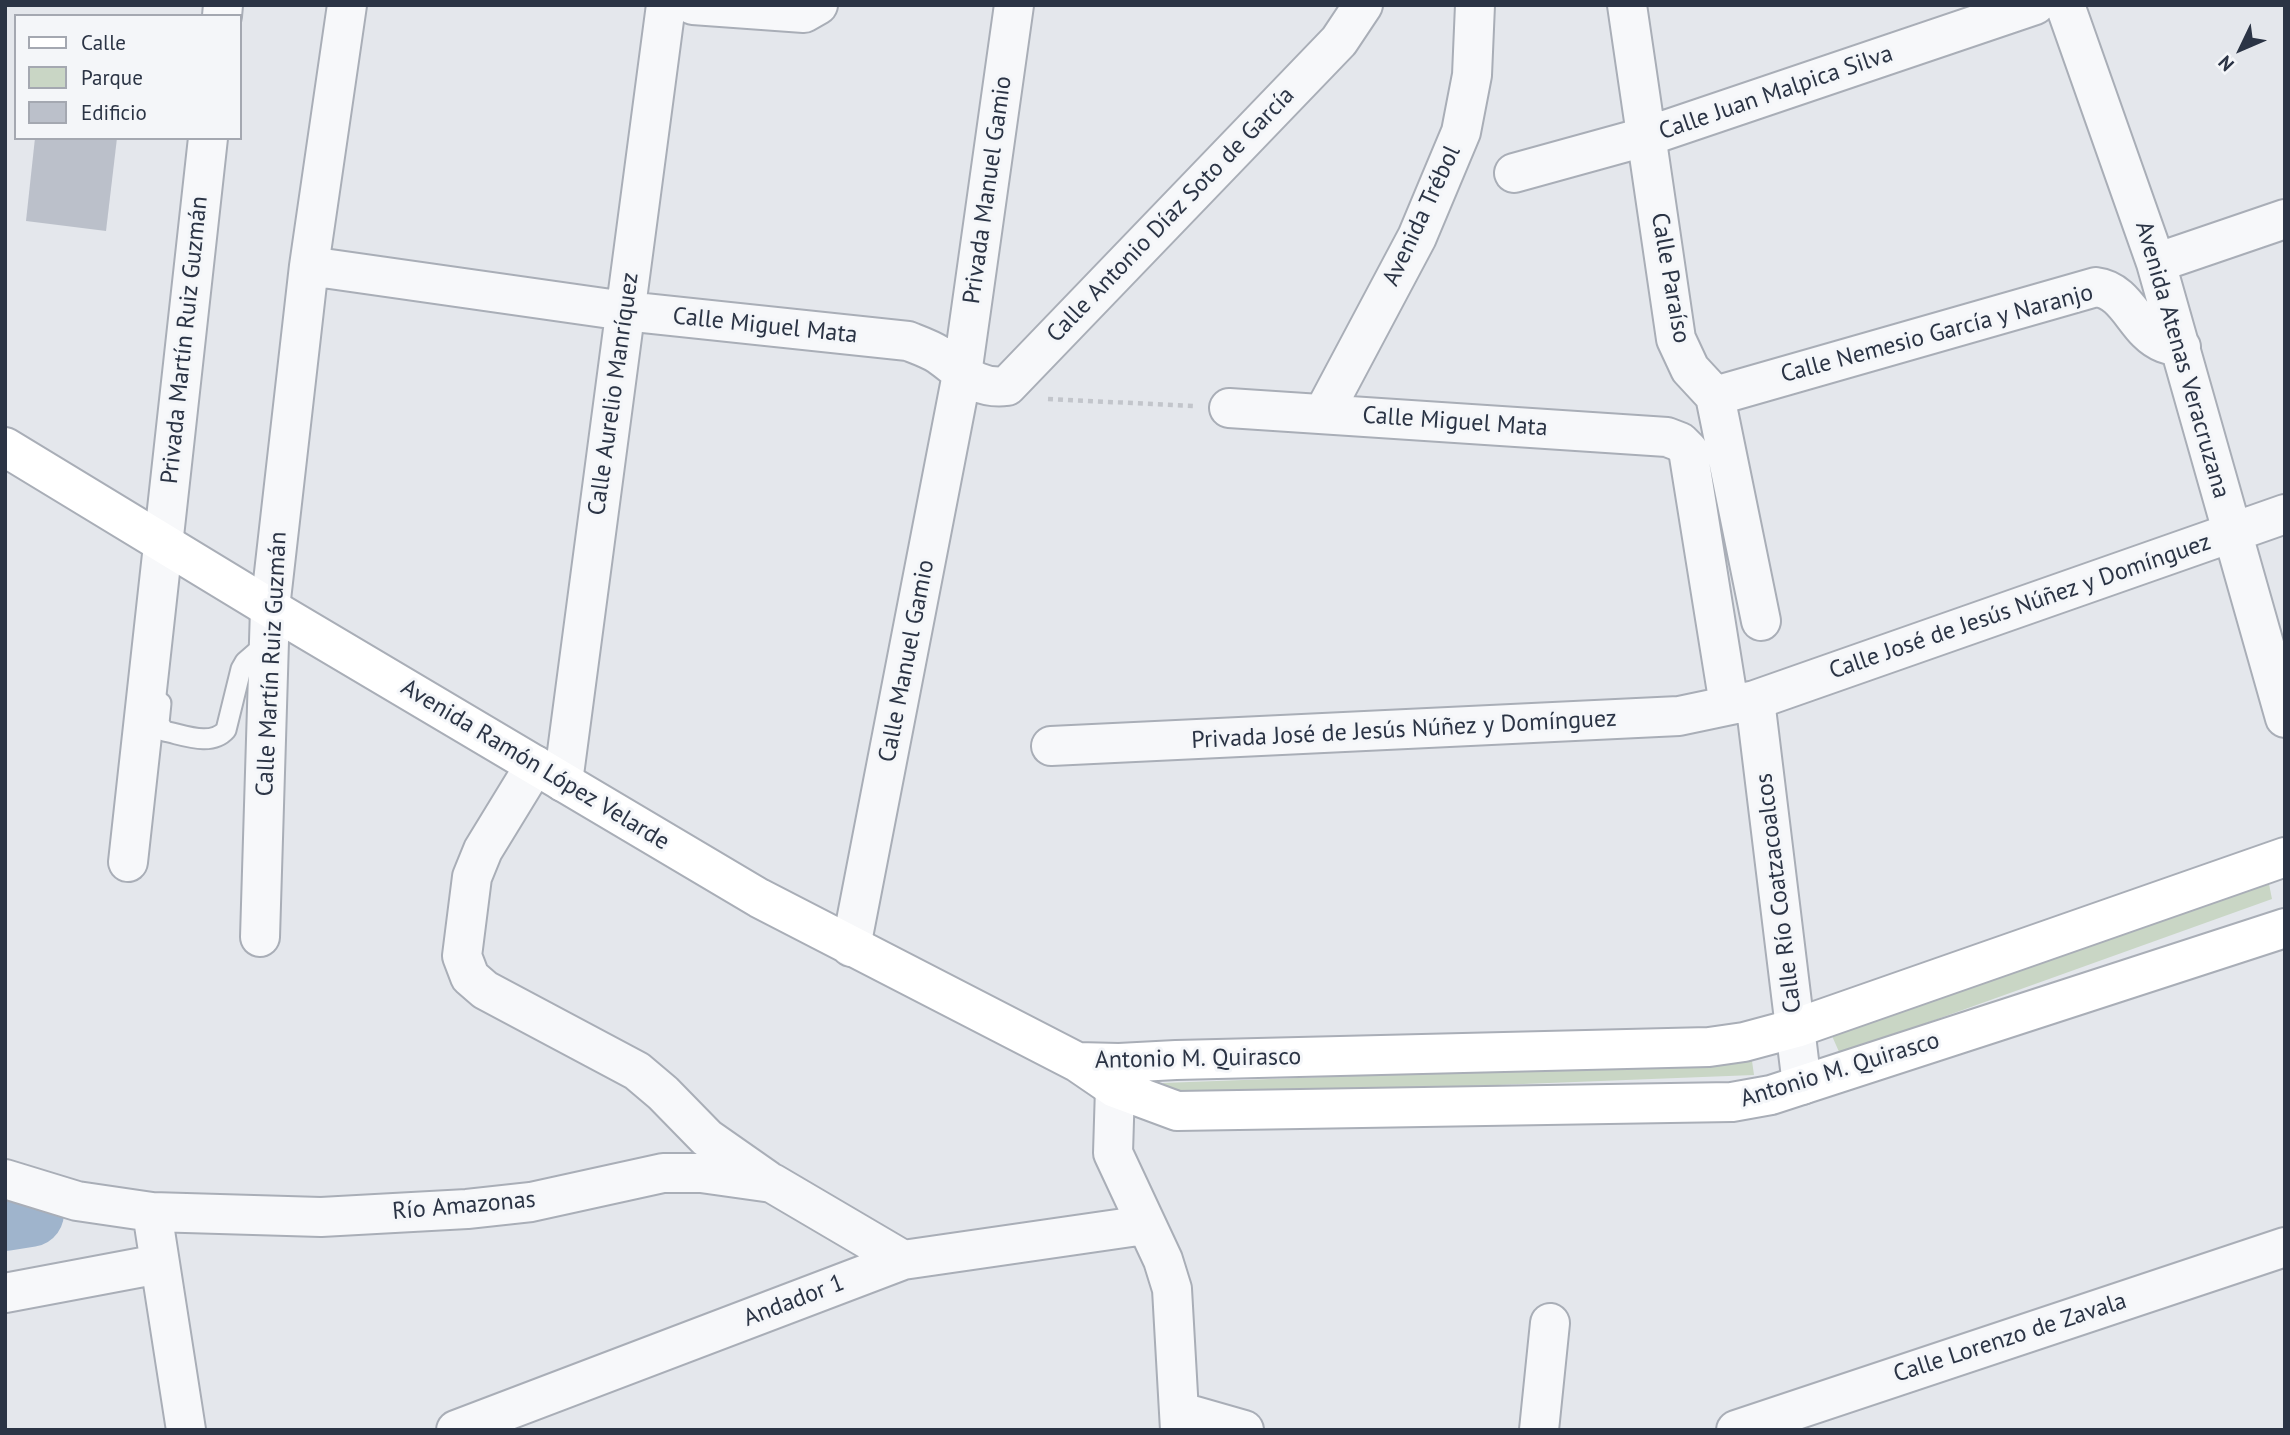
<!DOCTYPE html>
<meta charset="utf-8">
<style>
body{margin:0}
#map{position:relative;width:2290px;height:1435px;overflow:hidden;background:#e4e7ec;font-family:"PT Sans",sans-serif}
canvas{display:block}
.frame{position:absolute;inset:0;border:7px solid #2b3445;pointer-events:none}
.legend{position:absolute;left:14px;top:14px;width:228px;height:126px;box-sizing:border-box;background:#f4f6f9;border:2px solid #a4a8b1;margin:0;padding:9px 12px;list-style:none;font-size:21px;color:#2b3445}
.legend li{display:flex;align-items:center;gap:14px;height:35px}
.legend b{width:35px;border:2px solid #a4a8b1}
.north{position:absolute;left:2206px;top:14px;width:70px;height:70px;-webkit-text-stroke:5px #f4f6f9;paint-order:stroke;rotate:226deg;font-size:19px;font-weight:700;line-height:28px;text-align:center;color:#2b3445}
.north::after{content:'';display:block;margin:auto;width:24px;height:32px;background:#2b3445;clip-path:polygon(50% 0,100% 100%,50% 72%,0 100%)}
</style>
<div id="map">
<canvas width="2290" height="1435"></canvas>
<div class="frame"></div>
<ul class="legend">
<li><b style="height:9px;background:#fff"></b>Calle</li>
<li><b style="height:19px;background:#c9d6c5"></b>Parque</li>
<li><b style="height:19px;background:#bbc0ca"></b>Edificio</li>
</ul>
<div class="north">N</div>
</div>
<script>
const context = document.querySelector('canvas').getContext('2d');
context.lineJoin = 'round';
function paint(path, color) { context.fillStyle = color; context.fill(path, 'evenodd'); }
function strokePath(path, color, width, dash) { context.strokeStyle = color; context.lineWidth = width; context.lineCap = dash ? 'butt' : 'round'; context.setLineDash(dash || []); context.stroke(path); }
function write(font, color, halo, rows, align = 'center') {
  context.font = font + ' "PT Sans",sans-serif'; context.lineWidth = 6; context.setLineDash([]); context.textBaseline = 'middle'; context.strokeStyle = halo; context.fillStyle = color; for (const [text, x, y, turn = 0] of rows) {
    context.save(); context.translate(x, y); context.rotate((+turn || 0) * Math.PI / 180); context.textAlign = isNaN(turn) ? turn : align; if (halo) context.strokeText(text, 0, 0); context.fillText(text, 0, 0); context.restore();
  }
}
paint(new Path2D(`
 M2268 879 2272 899 1840 1054 1832 1036Z
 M1752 1061 1754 1075 1165 1098 1163 1083Z`), '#c9d6c5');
strokePath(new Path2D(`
 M5 1217 30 1213`), '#9fb4cc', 68);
paint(new Path2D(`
 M35 138H117L106 231 26 221Z`), '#bbc0ca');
const lane = new Path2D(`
 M161 703 159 723 164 731C184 735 211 747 226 730L241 669 245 662 268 642`);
const street = new Path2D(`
 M693 5 804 13 818 5
 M1627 5 1676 339 1690 369 1715 396 1761 621
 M2065 5 2156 263 2285 718
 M222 16 223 5
 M1514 173 1648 136 2035 5
 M2156 263 2285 219
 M309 266 625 311 908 341C918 345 930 349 939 355 962 371 976 390 1007 386L1339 41 1363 5
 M1715 396 2096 287C2129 291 2135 332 2164 343 2169 345 2176 346 2181 347
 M1229 408 1667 437 1680 442 1688 450 1729 705
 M1324 412 1417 237 1461 132 1472 75 1475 5
 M1755 700 1802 1085
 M1051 746 1679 716 1755 700 2285 514
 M535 765 483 850 472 877 462 956 470 977 485 990 637 1071 663 1093 707 1138 767 1180
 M563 782 666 5
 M128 862 208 138
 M260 937 270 608 309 266 347 5
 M851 947 962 374 1014 5
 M1119 1063 1115 1088 1113 1153 1163 1260 1172 1289 1180 1430
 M5 1179 77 1201 152 1212 321 1217 467 1209 531 1202 663 1173H701L772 1183 903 1260
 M152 1212 186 1430
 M5 1293 159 1264
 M1181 1412 1244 1430
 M456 1430 903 1260 1145 1225
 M1539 1430 1550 1323
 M1736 1430 2285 1247`);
const secondary = new Path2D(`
 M5 447 270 608 759 898 1077 1062 1115 1088 1177 1111 1732 1102 1771 1095 2285 928
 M1077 1062 1119 1063 1176 1060 1709 1047 1744 1042 1796 1028 2285 857`);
strokePath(lane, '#a9aeb7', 23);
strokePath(street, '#a9aeb7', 42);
strokePath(secondary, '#a9aeb7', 42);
strokePath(new Path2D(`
 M1048 399 1193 406`), '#c2c5cb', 4.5, [5, 5]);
strokePath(lane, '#f7f8fa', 19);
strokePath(street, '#f7f8fa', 38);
strokePath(secondary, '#fff', 38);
write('24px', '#2b3445', '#f4f6f9', [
 ["Calle Juan Malpica Silva",1776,93,-19],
 ["Privada Manuel Gamio",988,190,-82],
 ["Calle Antonio Díaz Soto de García",1171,215,-46],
 ["Avenida Trébol",1422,216,-65],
 ["Calle Paraíso",1670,278,80],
 ["Calle Miguel Mata",765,326,6],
 ["Calle Nemesio García y Naranjo",1937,334,-15],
 ["Privada Martín Ruiz Guzmán",185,340,-84],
 ["Avenida Atenas Veracruzana",2182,360,74],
 ["Calle Aurelio Manríquez",614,394,-82],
 ["Calle Miguel Mata",1455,422,4],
 ["Calle José de Jesús Núñez y Domínguez",2020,607,-19],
 ["Calle Manuel Gamio",907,661,-79],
 ["Calle Martín Ruiz Guzmán",272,664,-87],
 ["Privada José de Jesús Núñez y Domínguez",1404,730,-3],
 ["Avenida Ramón López Velarde",535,765,31],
 ["Calle Río Coatzacoalcos",1779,893,-97],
 ["Antonio M. Quirasco",1198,1059,-1],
 ["Antonio M. Quirasco",1840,1070,-17],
 ["Río Amazonas",464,1206,-5],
 ["Andador 1",794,1301,-21],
 ["Calle Lorenzo de Zavala",2010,1338,-18]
]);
</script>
